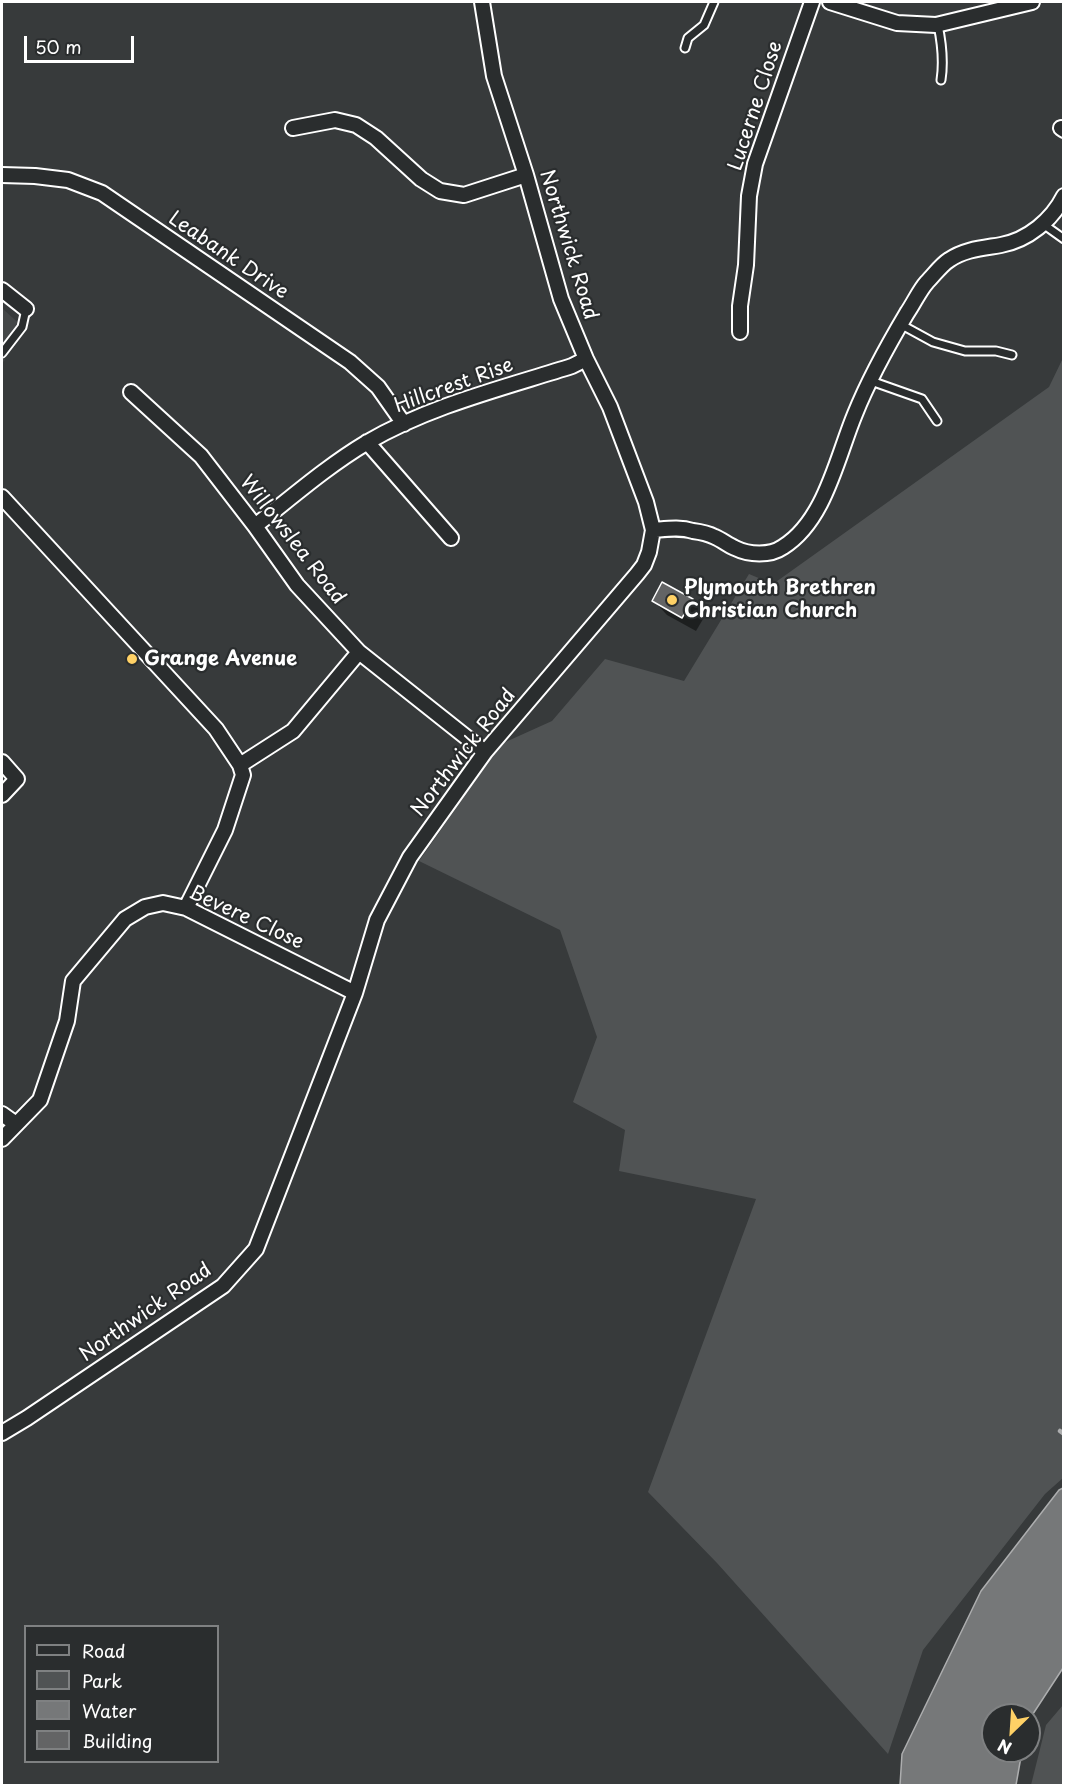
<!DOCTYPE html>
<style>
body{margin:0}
#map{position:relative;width:1065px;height:1787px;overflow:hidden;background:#373a3b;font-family:"Playpen Sans",sans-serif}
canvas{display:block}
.frame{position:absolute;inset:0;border:3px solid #fff;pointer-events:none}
.legend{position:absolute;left:24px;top:1625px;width:195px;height:138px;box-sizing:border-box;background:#2a2d2e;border:2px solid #7f8182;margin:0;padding:8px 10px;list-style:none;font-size:18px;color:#fff}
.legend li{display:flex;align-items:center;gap:12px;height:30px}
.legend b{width:30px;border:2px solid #7f8182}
.north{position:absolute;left:981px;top:1703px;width:60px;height:60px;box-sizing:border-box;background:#2a2d2e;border:2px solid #7f8182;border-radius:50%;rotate:205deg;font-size:16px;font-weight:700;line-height:24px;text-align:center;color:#fff}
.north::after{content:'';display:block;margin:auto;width:21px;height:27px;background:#ffd166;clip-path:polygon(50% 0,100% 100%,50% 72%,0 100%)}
.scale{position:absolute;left:24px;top:36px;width:110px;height:27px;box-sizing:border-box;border:3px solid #fff;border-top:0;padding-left:8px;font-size:18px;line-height:21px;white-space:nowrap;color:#fff;-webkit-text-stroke:4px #2a2d2e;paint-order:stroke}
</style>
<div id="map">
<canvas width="1065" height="1787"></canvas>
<div class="frame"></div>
<ul class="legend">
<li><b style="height:8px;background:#2a2d2e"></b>Road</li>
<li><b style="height:16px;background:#505354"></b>Park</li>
<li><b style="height:16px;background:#767879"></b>Water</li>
<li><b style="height:16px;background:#636465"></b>Building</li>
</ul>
<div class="north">N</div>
<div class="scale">50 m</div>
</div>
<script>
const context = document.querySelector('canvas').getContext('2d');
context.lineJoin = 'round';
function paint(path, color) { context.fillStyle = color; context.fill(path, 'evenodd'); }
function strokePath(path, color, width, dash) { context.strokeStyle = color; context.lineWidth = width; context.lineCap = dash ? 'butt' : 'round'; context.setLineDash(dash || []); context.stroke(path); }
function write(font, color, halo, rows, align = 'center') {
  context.font = font + ' "Playpen Sans",sans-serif'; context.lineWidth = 4.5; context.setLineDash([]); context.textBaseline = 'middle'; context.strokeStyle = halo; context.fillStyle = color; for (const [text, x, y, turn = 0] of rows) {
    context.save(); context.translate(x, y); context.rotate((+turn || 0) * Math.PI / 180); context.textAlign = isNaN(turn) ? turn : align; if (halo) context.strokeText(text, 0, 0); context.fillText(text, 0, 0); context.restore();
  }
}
paint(new Path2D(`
 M3 309 24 328 3 356 5 360 2 363Z`), '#444748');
paint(new Path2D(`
 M1063 358V1478L1045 1494 923 1650 888 1754 717 1563 648 1492 756 1199 619 1171 625 1130 573 1102 597 1037 560 930 419 861 501 744 552 721 605 659 684 681 749 574 773 584 1049 387Z
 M1063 1705V1785H1031L1046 1725Z`), '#505354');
const water = new Path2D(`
 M1063 1488V1668L1029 1720V1715H993V1751H1022L1016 1785H900L902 1754 981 1591 1059 1490Z`);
paint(water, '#767879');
strokePath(water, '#adaeaf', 1.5);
paint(new Path2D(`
 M692 600 706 614 696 631 667 615 654 601Z`), '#0007');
strokePath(new Path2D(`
 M1060 1431 1064 1434`), '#adaeaf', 4.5);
const building = new Path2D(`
 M662 582 693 599 682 618 652 601Z`);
paint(building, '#636465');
strokePath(building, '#fff', 1.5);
const lane = new Path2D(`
 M938 25C942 44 944 61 941 80
 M685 48 688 38 704 25 714 2
 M1043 224 1064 239
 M900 324 933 342 965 351H996L1012 355
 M2 353 22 327 26 309
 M871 381 922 399 937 421`);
const street = new Path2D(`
 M830 2 897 23 936 25 1032 2
 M293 128 335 120 356 125 376 138 421 179 440 191 464 195 526 175
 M1061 128 1064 130
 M2 175 35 176 68 180 102 193 350 362 378 387 404 424
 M2 290 26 309
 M740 332V306L746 265 749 196 755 164 812 2
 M131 392 201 456 255 526 297 585 359 652 485 752
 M367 442 451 538
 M2 497 216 729 240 765 243 775 225 830 186 908
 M255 526C291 498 326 467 366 443 429 406 503 388 572 366L586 359
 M653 530C667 529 680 527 693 531 701 532 709 534 715 537 722 540 728 545 735 548 749 555 770 556 783 547 825 521 837 457 855 414 869 379 888 345 907 313 914 303 919 291 927 282 934 275 941 265 949 260 965 249 984 248 1001 245 1028 240 1052 220 1064 196
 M2 762 17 779 2 795
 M240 765 293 731 359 652
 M2 1114 16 1124
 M2 1139 40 1100 67 1021 73 981 125 919 145 907 163 903 186 908 355 993
 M2 1433 27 1418 223 1286 256 1249 355 993 377 920 410 857 485 752 637 574 644 565 649 552 653 530 646 502 610 407 586 359 561 299 526 175 494 76 482 2`);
strokePath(lane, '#fff', 11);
strokePath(street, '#fff', 18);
strokePath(lane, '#2a2d2e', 7);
strokePath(street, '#2a2d2e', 14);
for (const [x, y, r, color] of [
 [672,600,6,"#ffd166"],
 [132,659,6,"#ffd166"]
]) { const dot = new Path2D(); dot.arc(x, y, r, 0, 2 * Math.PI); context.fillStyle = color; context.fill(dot); strokePath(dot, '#2a2d2e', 2); }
write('20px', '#fff', '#2a2d2e', [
 ["Lucerne Close",756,106,-72],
 ["Northwick Road",568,245,73],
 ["Leabank Drive",228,256,34],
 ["Hillcrest Rise",454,386,-20],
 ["Willowslea Road",292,540,52],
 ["Northwick Road",464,753,-52],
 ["Bevere Close",246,918,25],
 ["Northwick Road",146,1313,-35]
]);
write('bold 20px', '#fff', '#2a2d2e', [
 ["Plymouth Brethren",684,588],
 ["Christian Church",684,611],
 ["Grange Avenue",144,659]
], 'left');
</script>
